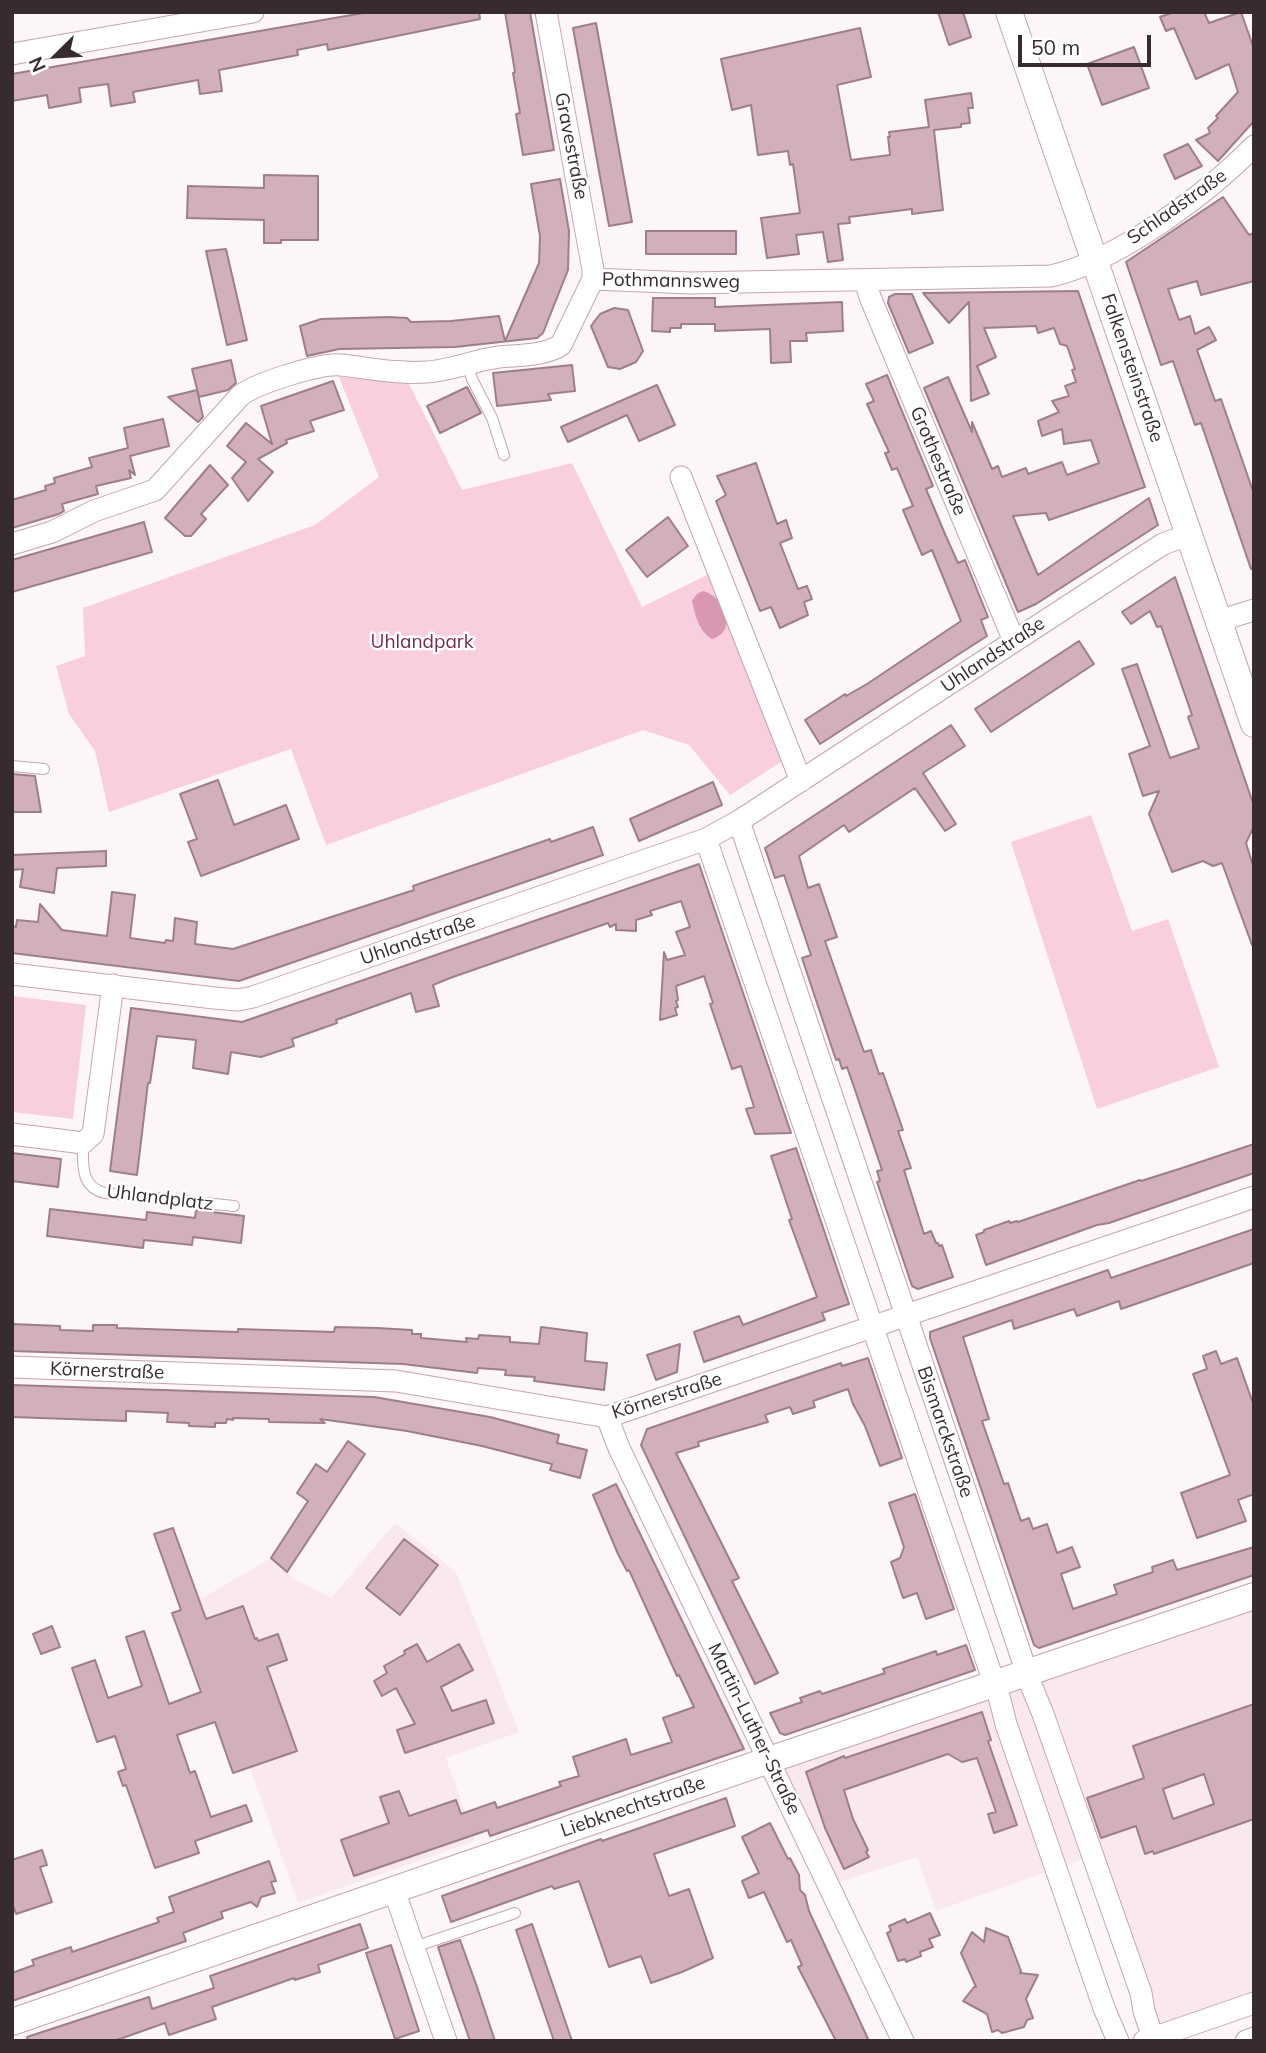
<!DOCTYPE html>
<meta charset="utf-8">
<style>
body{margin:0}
#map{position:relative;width:1266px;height:2053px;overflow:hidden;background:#fdf6f8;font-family:Mulish,sans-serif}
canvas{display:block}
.frame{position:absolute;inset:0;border:14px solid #382b30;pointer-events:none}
.north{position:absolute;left:21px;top:21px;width:70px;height:70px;-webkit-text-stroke:5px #fff;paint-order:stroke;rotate:246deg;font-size:19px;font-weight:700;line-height:28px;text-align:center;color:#382b30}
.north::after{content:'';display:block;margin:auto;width:24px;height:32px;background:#382b30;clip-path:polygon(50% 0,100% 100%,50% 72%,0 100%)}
.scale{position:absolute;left:1018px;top:35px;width:133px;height:32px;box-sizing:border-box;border:4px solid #382b30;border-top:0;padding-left:9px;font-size:21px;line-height:24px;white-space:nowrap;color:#382b30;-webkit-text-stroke:5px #fff;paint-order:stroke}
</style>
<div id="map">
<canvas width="1266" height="2053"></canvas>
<div class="frame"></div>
<div class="north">N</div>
<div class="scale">50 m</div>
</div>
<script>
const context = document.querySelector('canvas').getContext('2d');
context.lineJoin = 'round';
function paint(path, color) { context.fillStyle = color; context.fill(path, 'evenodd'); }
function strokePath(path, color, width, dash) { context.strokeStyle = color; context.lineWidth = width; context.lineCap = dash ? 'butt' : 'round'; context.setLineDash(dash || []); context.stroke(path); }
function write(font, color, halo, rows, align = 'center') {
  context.font = font + ' Mulish,sans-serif'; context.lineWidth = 5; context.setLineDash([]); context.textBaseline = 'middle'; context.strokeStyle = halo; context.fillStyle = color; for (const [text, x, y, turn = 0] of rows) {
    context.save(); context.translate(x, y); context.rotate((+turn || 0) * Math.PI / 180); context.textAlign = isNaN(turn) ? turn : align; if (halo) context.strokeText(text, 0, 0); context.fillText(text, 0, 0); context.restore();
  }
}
paint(new Path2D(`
 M395 1523 456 1572 519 1732 446 1758 475 1841 298 1903 192 1604 271 1558 295 1579 331 1598Z
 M1254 1596V2003L1153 2038 1092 1856 936 1911 917 1857 829 1885 769 1760Z`), '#fae8ef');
paint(new Path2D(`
 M339 377 408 382 462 490 572 463 642 607 713 572 793 754 730 795 689 745 643 730 326 845 291 749 109 812 95 751 69 714 56 666 85 656 83 608 315 525 379 477Z
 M1091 815 1132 931 1168 919 1219 1067 1097 1109 1011 842Z
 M12 996 86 1005 73 1119 12 1112Z`), '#f9cedf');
paint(new Path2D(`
 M703 591C724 596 739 631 712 639 699 632 695 615 692 601L697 594Z`), '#d898b2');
const building = new Path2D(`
 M369 12H479L480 19 328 50 327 44 297 50 298 55 219 70 222 91 200 94 198 80 133 92 135 102 111 106 108 84 79 88 81 102 49 108 47 95 12 101V74Z
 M505 12H530L554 150 523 155 516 114 520 113 513 73 515 72Z
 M938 12H963L971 37 949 45Z
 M1174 12H1204L1209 23 1241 12 1254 49V121L1218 161 1196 140 1210 133 1208 128 1218 118 1216 116 1238 92 1229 64 1196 79 1174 28 1166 31 1160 17Z
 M596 23 632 222 609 226 573 28Z
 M860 28 871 77 837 85 851 160 890 155 888 137H890L889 132 929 127 925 100 971 93 973 108H968L970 123 961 124V127L934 130 943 210 912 214V209L849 217 850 223 838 224 843 260 828 262 823 232 796 235 799 254 767 258 761 218 800 213 793 164 790 165 788 151 758 155 751 105 732 110 721 59Z
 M1134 47 1149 88 1102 105 1087 64Z
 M1188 144 1202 166 1175 179 1164 155Z
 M264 175 318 176V240H281V243H264V220L187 218 188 186 264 188Z
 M560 179 569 231 568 270 543 333 537 338 455 347 339 349 307 356 300 326 321 319 389 317 407 318 411 322 451 321 499 316 505 341 539 263 540 236 531 184Z
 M1223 197 1249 235 1254 233V281L1201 295 1197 281 1168 289 1179 320 1190 316 1195 334 1209 327 1216 340 1197 350 1215 401 1221 399 1254 494V568L1251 569 1201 423 1195 425 1173 361 1161 365 1126 262Z
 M646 231H736V254H646Z
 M226 249 247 340 227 345 206 251Z
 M1078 291 1145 487 1049 520 1046 513 1013 516 1038 575 1149 498 1158 525 1036 604 1018 612 924 388 948 377 972 432V422L992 469 998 466 1002 477 1026 468 1028 474 1062 462 1067 475 1099 463 1091 440 1064 444 1062 429 1042 436 1038 421 1059 412 1052 401 1069 396 1065 386 1076 382 1072 370 1075 369 1067 346 1060 344 1054 328 1038 333 1036 326 984 328 996 357 977 366 989 394 971 401 969 302 949 323 923 293Z
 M895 294H912L933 343 909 353 888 303 889 297Z
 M653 298H715V307L842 302 843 331 806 333 807 341H790L791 362 771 363 770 329 715 331V324H681V328H670V332L652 331Z
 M614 308 628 310 643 351 636 362 620 369 608 367 591 326 600 314Z
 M231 360 236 383 228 390 199 397 192 369Z
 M572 365 575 391 548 394 551 400 497 406 493 373Z
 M887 375 933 486 926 489 945 534 958 563 965 560 988 617 981 620 987 636 820 744 805 720 845 694 846 696 867 684 961 621 932 550 922 555 903 510 913 506 897 468 892 470 885 453 889 452 867 404 874 401 866 384Z
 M333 381 344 410 310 421 314 431 286 440 287 443 258 459 273 472 248 501 232 478 246 462 227 446 246 423 272 444 261 406Z
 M657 385 675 425 639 441 627 415 568 442 561 427Z
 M467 387 481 413 440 433 427 406Z
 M197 390 203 417 198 422 168 397Z
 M163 419 169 446 130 456 135 475 129 470 131 478 96 486 98 494 62 504 64 511 59 514 12 528V500L46 490 45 486 55 483 54 478 92 467 89 458 128 448 124 428Z
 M756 463 777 524 786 520 792 538 780 543 798 589 807 586 812 599 804 602 808 615 780 628 771 607 760 611 716 501 726 495 717 476Z
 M210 465 228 485 201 514 206 519 191 536H185L165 518Z
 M668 517 688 546 647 577 626 550Z
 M144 522 152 552 12 592V560Z
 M1175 577 1254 806V826L1246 843 1254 869V945H1252L1222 863 1213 866 1203 861 1172 872 1149 814 1159 791 1143 796 1129 754 1150 746 1122 669 1137 664 1170 758 1199 748 1188 717 1192 715 1161 626 1157 627 1150 611 1131 624 1122 612Z
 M1079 641 1094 664 991 732 975 709Z
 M951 725 965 746 923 773 956 824 945 831 915 788 849 832 844 825 799 856 808 888 819 884 837 937 825 941 847 1004 864 1052 871 1050 879 1074 883 1073 903 1130 898 1131 911 1168 904 1170 924 1234 931 1231 936 1243H938L939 1246 942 1245 953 1277 918 1289 912 1286 877 1182 880 1181 877 1171 882 1170 853 1084 847 1067 842 1069 839 1059 836 1060 802 958 811 955 784 875 775 878 765 848Z
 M12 774 35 776 41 812H12Z
 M218 780 234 825 286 805 299 839 201 876 188 842 197 839 180 794Z
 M713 782 722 805 639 841 630 819Z
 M593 827 603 855 239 981 12 953V926L16 927 17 920 38 922 40 904 62 930 107 936 112 892 135 895 130 938 165 943 166 940 173 941 175 918 197 922 195 944 233 949 414 890 413 886 550 839 551 842Z
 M106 851V866L57 868 54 893 20 887 23 869 12 870V855Z
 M699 864 791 1133 755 1134 746 1109 754 1107 741 1066 732 1069 710 1004 713 1003 704 976 676 986 678 1000 676 1001 678 1007 675 1008 677 1015 660 1020 664 952 667 960 685 955 676 932 690 927 681 901 650 911 652 915 636 920V931L616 930V924L610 927 608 923 450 978 433 985 439 1006 416 1012 411 993 336 1020 337 1023 292 1039 294 1046 261 1057 231 1052 228 1074 193 1068 196 1040 157 1036 150 1083H148L137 1175 110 1171 131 1008 242 1022Z
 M1254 1144V1173L1109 1223 1097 1225 986 1265 976 1235 984 1232V1230L1009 1221 1010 1223 1017 1221 1018 1222 1140 1180 1141 1181 1179 1169Z
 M796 1148 849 1304 822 1313 825 1320 704 1362 694 1332 739 1316 743 1325 817 1297 789 1220 792 1219 771 1156Z
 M12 1153 61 1159 58 1187 12 1181Z
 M50 1209 146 1220 147 1212 195 1218 196 1210 244 1216 241 1243 193 1237 192 1245 144 1240 143 1248 47 1236Z
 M1254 1229V1263L1121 1309 1119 1301 1077 1316 1074 1309 1014 1329 1012 1320 963 1337 989 1419 982 1421 1004 1484 1008 1483 1021 1521 1029 1518 1033 1529 1047 1524 1057 1553 1072 1547 1080 1567 1061 1574 1073 1609 1117 1594 1114 1585 1153 1572 1152 1567 1173 1560 1177 1570 1254 1547V1575L1039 1648 1034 1645 930 1338V1332L1108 1270 1111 1278Z
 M12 1324 60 1326V1330L93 1331V1325H117V1328L238 1332V1329L334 1332 335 1327 377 1328 412 1330V1334H421V1338L467 1342 466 1338 478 1339 479 1335 510 1337V1342L539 1344 541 1327 587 1333 585 1361 607 1363 604 1390 534 1381 535 1377 505 1375 506 1370 478 1368 477 1373 403 1364 12 1351Z
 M680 1344 677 1372 656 1380 647 1355Z
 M1216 1351 1221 1364 1237 1358 1254 1406V1494L1238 1500 1246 1521 1197 1538 1181 1493 1230 1475 1193 1374 1207 1369 1203 1356Z
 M868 1358 902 1458 880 1466 865 1426 853 1404 848 1389 813 1401 815 1407 793 1414 790 1407 765 1415 768 1422 698 1442 699 1446 676 1453 739 1578 732 1581 778 1673 755 1684 641 1445 647 1429 841 1363 842 1366Z
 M12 1385 374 1397 490 1417 559 1435 557 1443 587 1450 580 1478 550 1470 552 1464 482 1446 407 1431 320 1419 325 1423 269 1422V1419L233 1418V1420L227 1419 226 1423H215V1427L189 1426V1423L167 1422 168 1413 126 1411V1421L12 1417Z
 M348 1441 365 1454 287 1572 271 1558 308 1501 297 1493 316 1464 327 1472Z
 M616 1484 744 1749 490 1836 488 1830 354 1876 341 1840 389 1823 380 1797 399 1791 409 1816 456 1800 461 1814 495 1802 497 1808 561 1786 559 1782 579 1776 573 1757 626 1739 631 1755 672 1742 663 1718 694 1707 679 1675 677 1676 629 1570 627 1571 618 1554 593 1495Z
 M915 1494 954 1609 926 1619 917 1593 903 1598 891 1562 900 1558 904 1547 889 1503Z
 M173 1528 206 1619 243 1606 255 1639 257 1638 258 1641 278 1634 287 1660 267 1667 297 1751 233 1773 215 1722 177 1735 190 1773 195 1771 211 1817 246 1805 252 1821 195 1841 199 1853 155 1868 126 1785 123 1786 118 1772 126 1769 115 1736 97 1742 72 1668 95 1660 108 1698 142 1686 126 1637 144 1631 169 1704 201 1692 172 1613 181 1610 154 1534Z
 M404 1539 438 1565 400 1615 366 1588Z
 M52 1626 60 1647 41 1654 33 1634Z
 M417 1644 427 1662 459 1644 473 1670 441 1687 452 1711 486 1700 494 1723 405 1753 397 1730 415 1724 396 1688 382 1696 374 1681 387 1673 384 1666 405 1654 404 1651Z
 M966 1645 975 1670 785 1735 780 1733 770 1713 802 1702 800 1698 820 1691 822 1694 885 1673 883 1669 936 1651 937 1655Z
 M1254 1704V1819L1154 1854 1153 1851 1145 1854 1136 1826 1101 1838 1087 1798 1144 1778 1133 1746ZM1204 1774 1214 1804 1173 1819 1163 1789Z
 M982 1712 991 1740 988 1741 1017 1825 994 1833 988 1814 996 1812 977 1758 962 1762 948 1754 844 1790 853 1819 868 1850 866 1852 869 1857 844 1869 825 1828 806 1772 844 1756 845 1758Z
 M726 1798 735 1826 654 1854 669 1896 689 1889 713 1958 682 1972 651 1983 641 1956 609 1967 579 1881 554 1889 552 1886 451 1922 442 1896 601 1839 602 1841Z
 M770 1823 788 1859 790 1858 799 1875 800 1890 805 1895 809 1911 869 2041H836L798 1967 802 1965 791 1940 787 1942 764 1892 749 1898 742 1881 759 1873 742 1837Z
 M42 1850 47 1865 40 1867 52 1902 16 1914 12 1903V1860Z
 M269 1861 276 1881 271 1882 275 1893 261 1897 257 1907 251 1902 221 1912 223 1918 183 1933 186 1941 12 2001V1973L34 1965 32 1960 71 1947 72 1952 159 1922 157 1918 174 1912 169 1897Z
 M930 1913 940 1935 929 1939 933 1947 920 1952 921 1956 906 1962 905 1959 898 1961 887 1933 891 1931 889 1926 905 1919 907 1923Z
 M360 1924 368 1948 318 1965 320 1972 295 1980 294 1978 212 2007 216 2019 169 2035 165 2023 114 2041H28L27 2037 149 1997 152 2009 214 1988 210 1976Z
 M532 1924 572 2041H554L516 1930Z
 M986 1928 1008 1937 1021 1971 1020 1973 1038 1975 1026 1999 1033 2018 1027 2020 1024 2027 1002 2033 998 2030 992 2032 987 2014 963 2001 974 1987H976L961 1953 972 1932 984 1942Z
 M460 1940 476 1984 495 2041H470L453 1992 438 1947Z
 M391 1945 419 2031 395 2039 366 1953Z`);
paint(building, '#d1afbc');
strokePath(building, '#9f7e8b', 2);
const service = new Path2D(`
 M467 363 472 379 492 418 504 455
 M12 766 44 769
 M83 1143C83 1164 80 1187 105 1193L234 1206
 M414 1947 515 1913`);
const minor = new Path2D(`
 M12 54 253 12
 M593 279 690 283 1051 276C1117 261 1206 195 1254 146
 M865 280 870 297 1014 641
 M681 477 801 781
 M12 544 52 532 94 511 155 490 240 396C256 383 320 363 341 365 370 368 396 374 426 372 451 371 474 360 499 357 518 355 544 356 561 345L593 279V270L546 12
 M1218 621 1254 610
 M739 821 1031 1685 1043 1714 1141 1993 1144 2011 1154 2041
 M706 839 1000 1700 1006 1724 1104 2008 1118 2041
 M12 974 214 998 238 1000 253 997 706 839 739 821 1163 544 1188 535
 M12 1134 83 1143 93 1134 113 985
 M12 1367 396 1381 607 1417 1254 1197
 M607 1417 619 1448 903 2041
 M394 1890 446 2041
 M1144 2041 1254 2003
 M1246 2041 1254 2038`);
const tertiary = new Path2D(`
 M1009 12 1254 724
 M12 2022 769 1760 1254 1596`);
strokePath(service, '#c6a4b1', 12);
strokePath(minor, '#c6a4b1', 23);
strokePath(tertiary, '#c6a4b1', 28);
strokePath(service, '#fff', 10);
strokePath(minor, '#fff', 21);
strokePath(tertiary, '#fff', 26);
write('19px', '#382b30', '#fff', [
 ["Gravestraße",571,146,79],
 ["Schladstraße",1177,207,-35],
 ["Pothmannsweg",671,281,1],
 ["Falkensteinstraße",1132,368,71],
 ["Grothestraße",938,461,67],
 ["Uhlandstraße",993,655,-34],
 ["Uhlandstraße",418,940,-19],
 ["Uhlandplatz",160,1198,7],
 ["Körnerstraße",107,1371,2],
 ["Körnerstraße",667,1396,-18],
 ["Bismarckstraße",945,1432,71],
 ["Martin-Luther-Straße",754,1729,64],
 ["Liebknechtstraße",633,1807,-19]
]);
write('19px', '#752a4f', '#fff', [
 ["Uhlandpark",422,642]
]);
</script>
